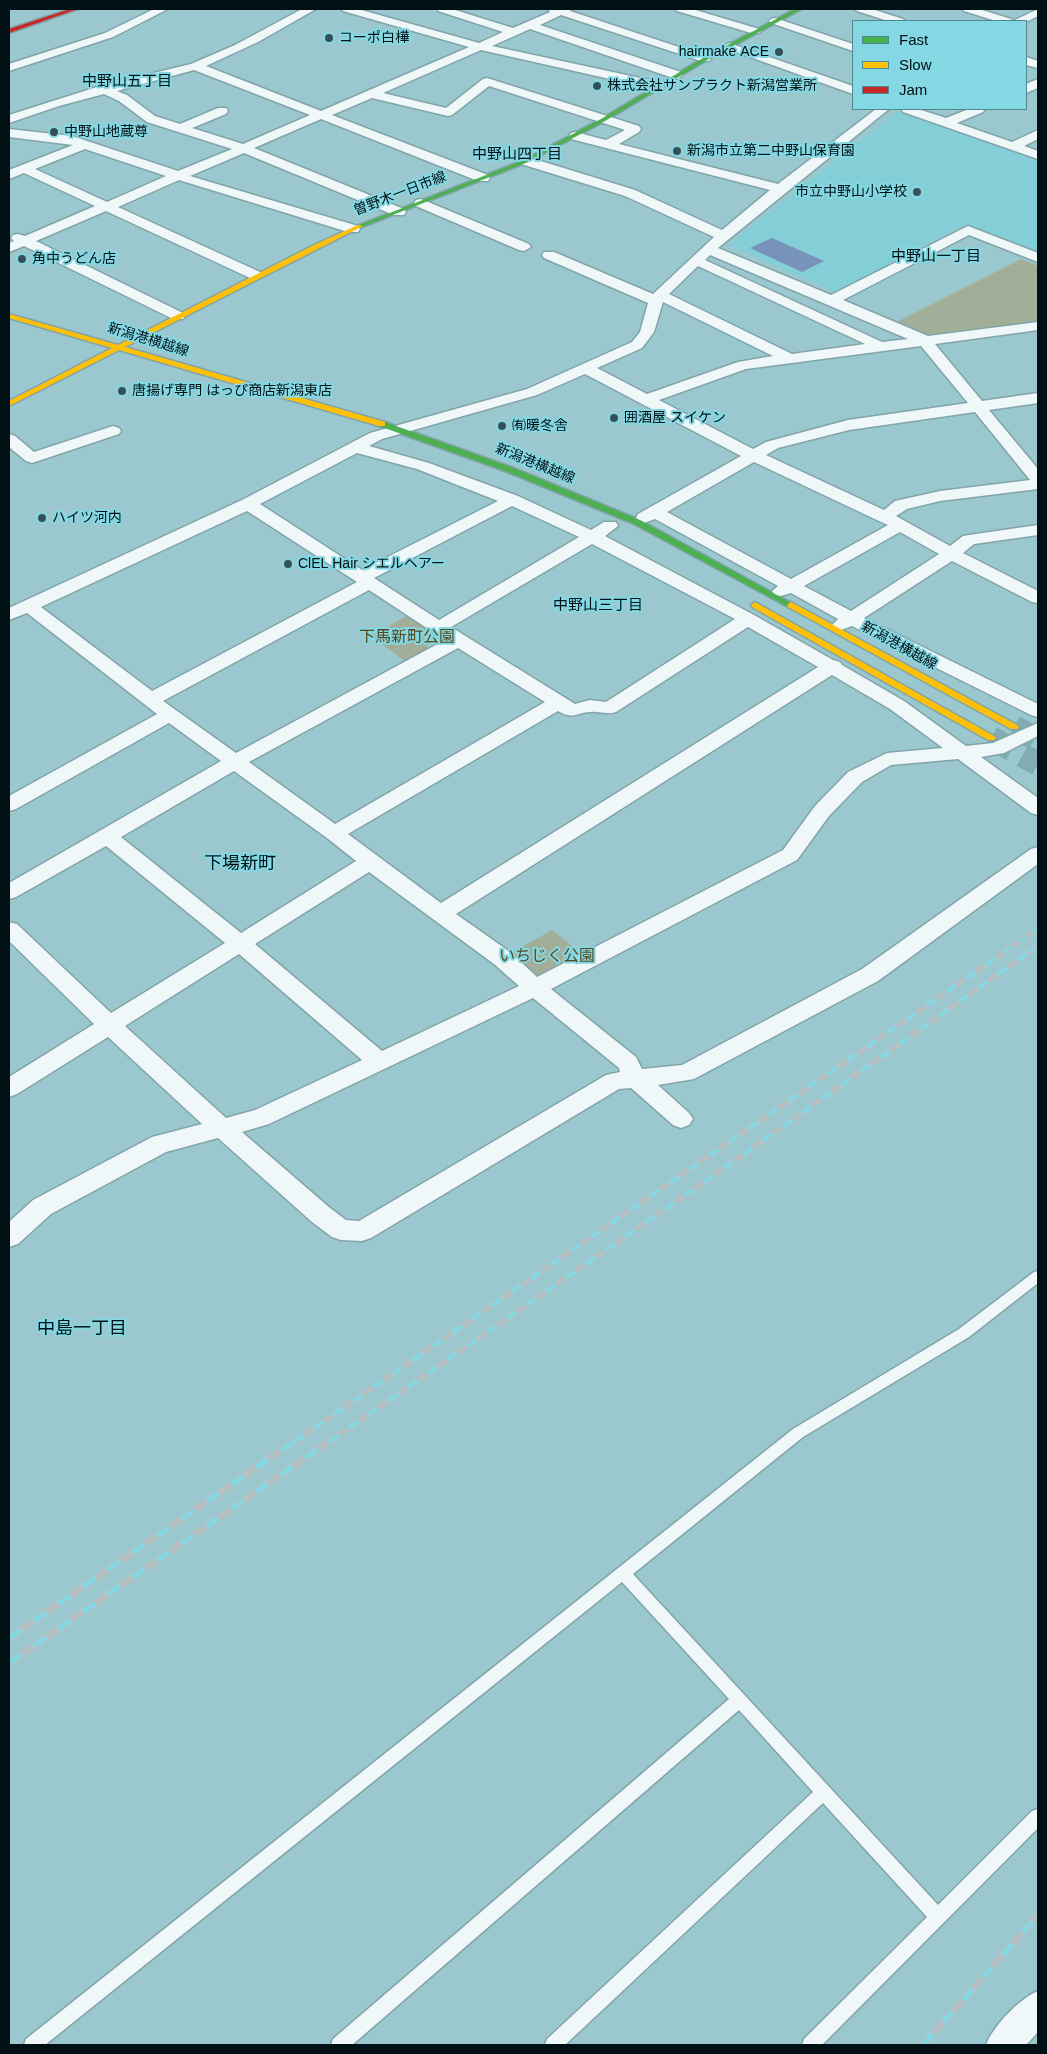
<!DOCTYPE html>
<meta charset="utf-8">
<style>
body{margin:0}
#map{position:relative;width:1047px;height:2054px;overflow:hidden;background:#9ac8ce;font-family:Arial,sans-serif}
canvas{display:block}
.frame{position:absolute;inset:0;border:10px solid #001014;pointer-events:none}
.legend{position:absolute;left:852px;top:20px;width:175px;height:90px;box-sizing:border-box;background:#84d8e4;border:1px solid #4f8891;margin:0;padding:6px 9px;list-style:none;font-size:15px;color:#001014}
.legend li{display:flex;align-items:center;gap:10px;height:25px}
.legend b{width:25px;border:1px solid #4f8891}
</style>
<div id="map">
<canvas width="1047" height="2054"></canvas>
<div class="frame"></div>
<ul class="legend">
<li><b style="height:6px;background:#4caf50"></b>Fast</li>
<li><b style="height:6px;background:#ffc107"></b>Slow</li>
<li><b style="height:6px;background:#c62828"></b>Jam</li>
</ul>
</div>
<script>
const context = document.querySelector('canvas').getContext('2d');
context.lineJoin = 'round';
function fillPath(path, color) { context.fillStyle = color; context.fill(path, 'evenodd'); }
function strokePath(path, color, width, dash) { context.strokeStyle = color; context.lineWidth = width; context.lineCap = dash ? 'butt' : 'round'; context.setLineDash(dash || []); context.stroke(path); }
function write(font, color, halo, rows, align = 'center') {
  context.font = font + ' Arial,"Noto Sans JP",sans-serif'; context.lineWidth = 4; context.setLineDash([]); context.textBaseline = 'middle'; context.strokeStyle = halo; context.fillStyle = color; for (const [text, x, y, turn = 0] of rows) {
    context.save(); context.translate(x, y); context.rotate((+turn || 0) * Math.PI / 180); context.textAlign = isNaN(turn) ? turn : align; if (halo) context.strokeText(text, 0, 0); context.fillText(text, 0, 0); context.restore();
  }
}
fillPath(new Path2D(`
 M 901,112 L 1038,159 L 1038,254 L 964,225 L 835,292 L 728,245 L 896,113 Z`), '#83ced7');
fillPath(new Path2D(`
 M 1021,259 L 1038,266 L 1038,322 L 931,336 L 897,322 Z
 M 410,614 L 427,626 L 428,654 L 409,664 L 371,636 Z
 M 552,930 L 589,959 L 535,988 L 502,958 Z`), '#a3ae99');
fillPath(new Path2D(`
 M 772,238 L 824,261 L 802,272 L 750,248 Z`), '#7793b8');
strokePath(new Path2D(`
 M 1014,727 L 1038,740
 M 991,738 L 1038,764`), '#83acb2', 24, [24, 12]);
const lane = new Path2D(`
 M 1038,1271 L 1038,1283 L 969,1337 L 803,1437 L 633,1574 L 938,1905 L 1032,1811 L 1038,1809 L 1038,1828 L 822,2045 L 802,2045 L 804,2039 L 927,1917 L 823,1803 L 565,2045 L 545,2045 L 547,2039 L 813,1792 L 739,1710 L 352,2045 L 331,2045 L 333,2039 L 729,1699 L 622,1582 L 45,2045 L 24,2045 L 26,2039 L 793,1429 L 959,1329 L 1034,1272 Z`);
const street = new Path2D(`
 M 154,9 L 168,9 L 113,37 L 9,71 L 9,64 L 105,33 Z
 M 302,9 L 316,9 L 258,42 L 206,66 L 321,111 L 469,47 L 343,11 L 342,9 L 358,9 L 479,43 L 503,32 L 438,11 L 437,9 L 452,9 L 513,28 L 550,12 L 548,9 L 571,9 L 570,11 L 709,57 L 711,59 L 709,61 L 701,61 L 561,15 L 540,25 L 681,72 L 683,75 L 677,79 L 673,78 L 530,29 L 492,46 L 659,82 L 665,86 L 659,90 L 481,50 L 383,93 L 446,108 L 483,79 L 487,78 L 639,126 L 641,129 L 639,132 L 619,144 L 778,184 L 876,109 L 889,109 L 718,248 L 831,295 L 968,226 L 1038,253 L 1038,262 L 969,235 L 843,300 L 928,336 L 1038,322 L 1038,330 L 935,344 L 982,401 L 1038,393 L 1038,403 L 989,410 L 1038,469 L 1038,489 L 940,501 L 907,509 L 896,516 L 950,546 L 963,536 L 969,535 L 1038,525 L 1038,535 L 974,544 L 963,553 L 1038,591 L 1038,603 L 1032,602 L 952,561 L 864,618 L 1038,704 L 1038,717 L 1031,715 L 852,626 L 841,630 L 835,629 L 832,625 L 838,619 L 791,593 L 781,596 L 775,595 L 772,591 L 778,586 L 655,519 L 644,523 L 638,522 L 636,518 L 638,514 L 741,456 L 585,374 L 537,395 L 382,439 L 369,446 L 429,463 L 518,496 L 591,530 L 604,522 L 616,522 L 618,526 L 605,536 L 754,615 L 833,660 L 840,662 L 842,665 L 904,701 L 966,746 L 993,743 L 1038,723 L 1038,736 L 1004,753 L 981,757 L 1038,798 L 1038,815 L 1031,813 L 958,759 L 891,765 L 862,782 L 829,816 L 797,860 L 551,989 L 636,1057 L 642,1069 L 682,1065 L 862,969 L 1031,849 L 1038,847 L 1038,864 L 878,981 L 694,1079 L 658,1085 L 689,1113 L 693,1119 L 689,1125 L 681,1128 L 673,1125 L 631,1088 L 619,1089 L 371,1238 L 362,1241 L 341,1240 L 332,1237 L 312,1222 L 218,1138 L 166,1152 L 51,1214 L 18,1244 L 9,1247 L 9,1222 L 33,1200 L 152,1137 L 202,1124 L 108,1037 L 17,1094 L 9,1097 L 9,1077 L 94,1024 L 9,941 L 9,922 L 17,924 L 111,1013 L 225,943 L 106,846 L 16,897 L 9,899 L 9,883 L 221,761 L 169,723 L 16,809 L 9,811 L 9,796 L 157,714 L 27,613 L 9,620 L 9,608 L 242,500 L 370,433 L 527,389 L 632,342 L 640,332 L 648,303 L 544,258 L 542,255 L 544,252 L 554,252 L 653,294 L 714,237 L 625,196 L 521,164 L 520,161 L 521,158 L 531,158 L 635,190 L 722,230 L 770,190 L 571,139 L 569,136 L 571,133 L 575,132 L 606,140 L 625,130 L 489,86 L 452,115 L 448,116 L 372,98 L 332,115 L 488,175 L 490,178 L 488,181 L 478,181 L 321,119 L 254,148 L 404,209 L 406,212 L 404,215 L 394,215 L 244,153 L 190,176 L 358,226 L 360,229 L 358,232 L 348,232 L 179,180 L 118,207 L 260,272 L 262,275 L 260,278 L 250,278 L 106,211 L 36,241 L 183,313 L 185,316 L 183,319 L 173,319 L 24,246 L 9,252 L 9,243 L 14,241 L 11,238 L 13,235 L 18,234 L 25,236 L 95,206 L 24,173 L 9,179 L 9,170 L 73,145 L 9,137 L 9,129 L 72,136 L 178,171 L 232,149 L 147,122 L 119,101 L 104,94 L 59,106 L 9,123 L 9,115 L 100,86 L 191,64 L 235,45 ZM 194,70 L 310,115 L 243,144 L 192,128 L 226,114 L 228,111 L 226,108 L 218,108 L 180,124 L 155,116 L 127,95 L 117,91 ZM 85,149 L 166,176 L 107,202 L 35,169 ZM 710,255 L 908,339 L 882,342 L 705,260 ZM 698,266 L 863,343 L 865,344 L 792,354 L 669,294 ZM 663,302 L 773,356 L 738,362 L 647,394 L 597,368 L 642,348 L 654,332 ZM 921,346 L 968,403 L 848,420 L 766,442 L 753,449 L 659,400 L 746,369 ZM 975,412 L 1030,480 L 940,491 L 895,501 L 884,510 L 766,455 L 778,448 L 849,430 ZM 357,453 L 417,469 L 498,501 L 362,570 L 260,504 ZM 754,462 L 879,521 L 888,525 L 791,579 L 667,512 ZM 512,506 L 579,537 L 439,620 L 374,578 ZM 247,511 L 357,582 L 152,691 L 41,607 ZM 900,532 L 939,554 L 851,611 L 804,586 ZM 592,544 L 735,619 L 606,702 L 590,700 L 575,704 L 451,627 ZM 369,590 L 445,640 L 236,753 L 163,701 ZM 748,627 L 818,667 L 441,903 L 348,834 L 558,711 C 574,720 575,713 590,712 C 599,711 607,715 616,712 ZM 458,648 L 545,702 L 335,824 L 249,762 ZM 832,675 L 890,709 L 943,748 L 887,753 L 848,772 L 815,806 L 783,850 L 537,977 L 510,952 L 456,914 ZM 234,771 L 327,838 L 356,861 L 241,933 L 121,837 ZM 369,872 L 494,964 L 519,986 L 382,1051 L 255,944 ZM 239,954 L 362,1060 L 255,1110 L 226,1118 L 125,1026 ZM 533,998 L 619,1068 L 620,1072 L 606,1075 L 359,1221 L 346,1220 L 330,1208 L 242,1132 L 269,1124 Z
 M 675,9 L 692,9 L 759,29 L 761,31 L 759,33 L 751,33 L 677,11 Z
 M 855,9 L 872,9 L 903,19 L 905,21 L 888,21 L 857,11 Z
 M 962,9 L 979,9 L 1011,19 L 1013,21 L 996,21 L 964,11 Z
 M 1038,9 L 1038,16 L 1026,22 L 1013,21 Z
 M 775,18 L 853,44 L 853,51 L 771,23 L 769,21 L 771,19 Z
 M 729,43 L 853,86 L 853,94 L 725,48 L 723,46 Z
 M 1026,57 L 1038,61 L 1038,68 L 1026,65 Z
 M 1038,79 L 1038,88 L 1026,93 L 1026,84 Z
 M 901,109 L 918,109 L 946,118 L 969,109 L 985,109 L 983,112 L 957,123 L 1012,142 L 1038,130 L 1038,139 L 1024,146 L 1038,151 L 1038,159 L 903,112 Z
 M 421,199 L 529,244 L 531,247 L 524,251 L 519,250 L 416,206 L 414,203 L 416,200 Z
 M 113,426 L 119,428 L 121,431 L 119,434 L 32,463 L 26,461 L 9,447 L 9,434 L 15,436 L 34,452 Z
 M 1038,1991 L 1038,2032 L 1026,2045 L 986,2045 C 993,2026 1019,1999 1038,1991 Z`);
const fast = new Path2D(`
 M 795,9 L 802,9 L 707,60 L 605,121 L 528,162 L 362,227 L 357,226 L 524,160 L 601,119 L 703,58 Z
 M 379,422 L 385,422 L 511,467 L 640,520 L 795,605 L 791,608 L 788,607 L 634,524 L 505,471 L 379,426 Z`);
const slow = new Path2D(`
 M 358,225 L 363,226 L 125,347 L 385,422 L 385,426 L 379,426 L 119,350 L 9,406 L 9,401 L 112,348 L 9,318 L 9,314 L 118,345 L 314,245 Z
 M 755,602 L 994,736 L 996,738 L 994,740 L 988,740 L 752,607 L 751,605 Z
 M 791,602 L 1017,725 L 1019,727 L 1017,729 L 1011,729 L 788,607 L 787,605 Z`);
const jam = new Path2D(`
 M 70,9 L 78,9 L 9,33 L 9,29 Z`);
strokePath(lane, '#81a4a9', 3);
strokePath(street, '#81a4a9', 3);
strokePath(fast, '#81a4a9', 3);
strokePath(slow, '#81a4a9', 3);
strokePath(jam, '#81a4a9', 3);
fillPath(lane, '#f0f7f8');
fillPath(street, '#f0f7f8');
fillPath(fast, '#4caf50');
fillPath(slow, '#ffc107');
fillPath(jam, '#c62828');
const railFar2 = new Path2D(`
 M 1004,952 L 1038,929
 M 1029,952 L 1038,946`);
const railFar1 = new Path2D(`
 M 294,1442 L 1006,951
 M 329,1442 L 717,1173 L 1031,951`);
const rail = new Path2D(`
 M 9,1638 L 296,1440
 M 9,1663 L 331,1440
 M 923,2045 L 1038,1915`);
strokePath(railFar2, '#b4c0c2', 5);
strokePath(railFar1, '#b4c0c2', 5.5);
strokePath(rail, '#b4c0c2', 7);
strokePath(railFar2, '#84d8e4', 3, [9]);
strokePath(railFar1, '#84d8e4', 4, [12]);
strokePath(rail, '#84d8e4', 5, [15]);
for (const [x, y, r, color] of [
 [329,38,5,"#365055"],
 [779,52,5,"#365055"],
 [597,86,5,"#365055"],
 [54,132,5,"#365055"],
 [677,151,5,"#365055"],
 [917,192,5,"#365055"],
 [22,259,5,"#365055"],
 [122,391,5,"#365055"],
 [614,418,5,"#365055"],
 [502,426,5,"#365055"],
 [42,518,5,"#365055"],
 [288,564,5,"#365055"]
]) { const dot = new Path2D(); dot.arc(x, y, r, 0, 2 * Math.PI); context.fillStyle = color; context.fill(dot); strokePath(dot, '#84d8e4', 2); }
write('14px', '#001014', '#84d8e4', [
 ["コーポ白樺",339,38],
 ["hairmake ACE",769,52,"right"],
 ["株式会社サンプラクト新潟営業所",607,86],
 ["中野山地蔵尊",64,132],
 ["新潟市立第二中野山保育園",687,151],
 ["市立中野山小学校",907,192,"right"],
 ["角中うどん店",32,259],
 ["唐揚げ専門 はっぴ商店新潟東店",132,391],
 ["囲酒屋 スイケン",624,418],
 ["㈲暖冬舎",512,426],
 ["ハイツ河内",52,518],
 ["ClEL Hair シエルヘアー",298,564]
], 'left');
write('14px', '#001014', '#84d8e4', [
 ["曽野木一日市線",400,194,-21],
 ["新潟港横越線",148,340,17],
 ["新潟港横越線",535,464,22],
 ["新潟港横越線",899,646,29]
]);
write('15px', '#001014', '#84d8e4', [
 ["中野山五丁目",127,82],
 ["中野山四丁目",517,155],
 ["中野山一丁目",936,257],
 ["中野山三丁目",598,606]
]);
write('16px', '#5b491d', '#84d8e4', [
 ["下馬新町公園",407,638],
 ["いちじく公園",547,957]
]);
write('18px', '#001014', '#84d8e4', [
 ["下場新町",240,864],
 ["中島一丁目",82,1329]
]);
</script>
